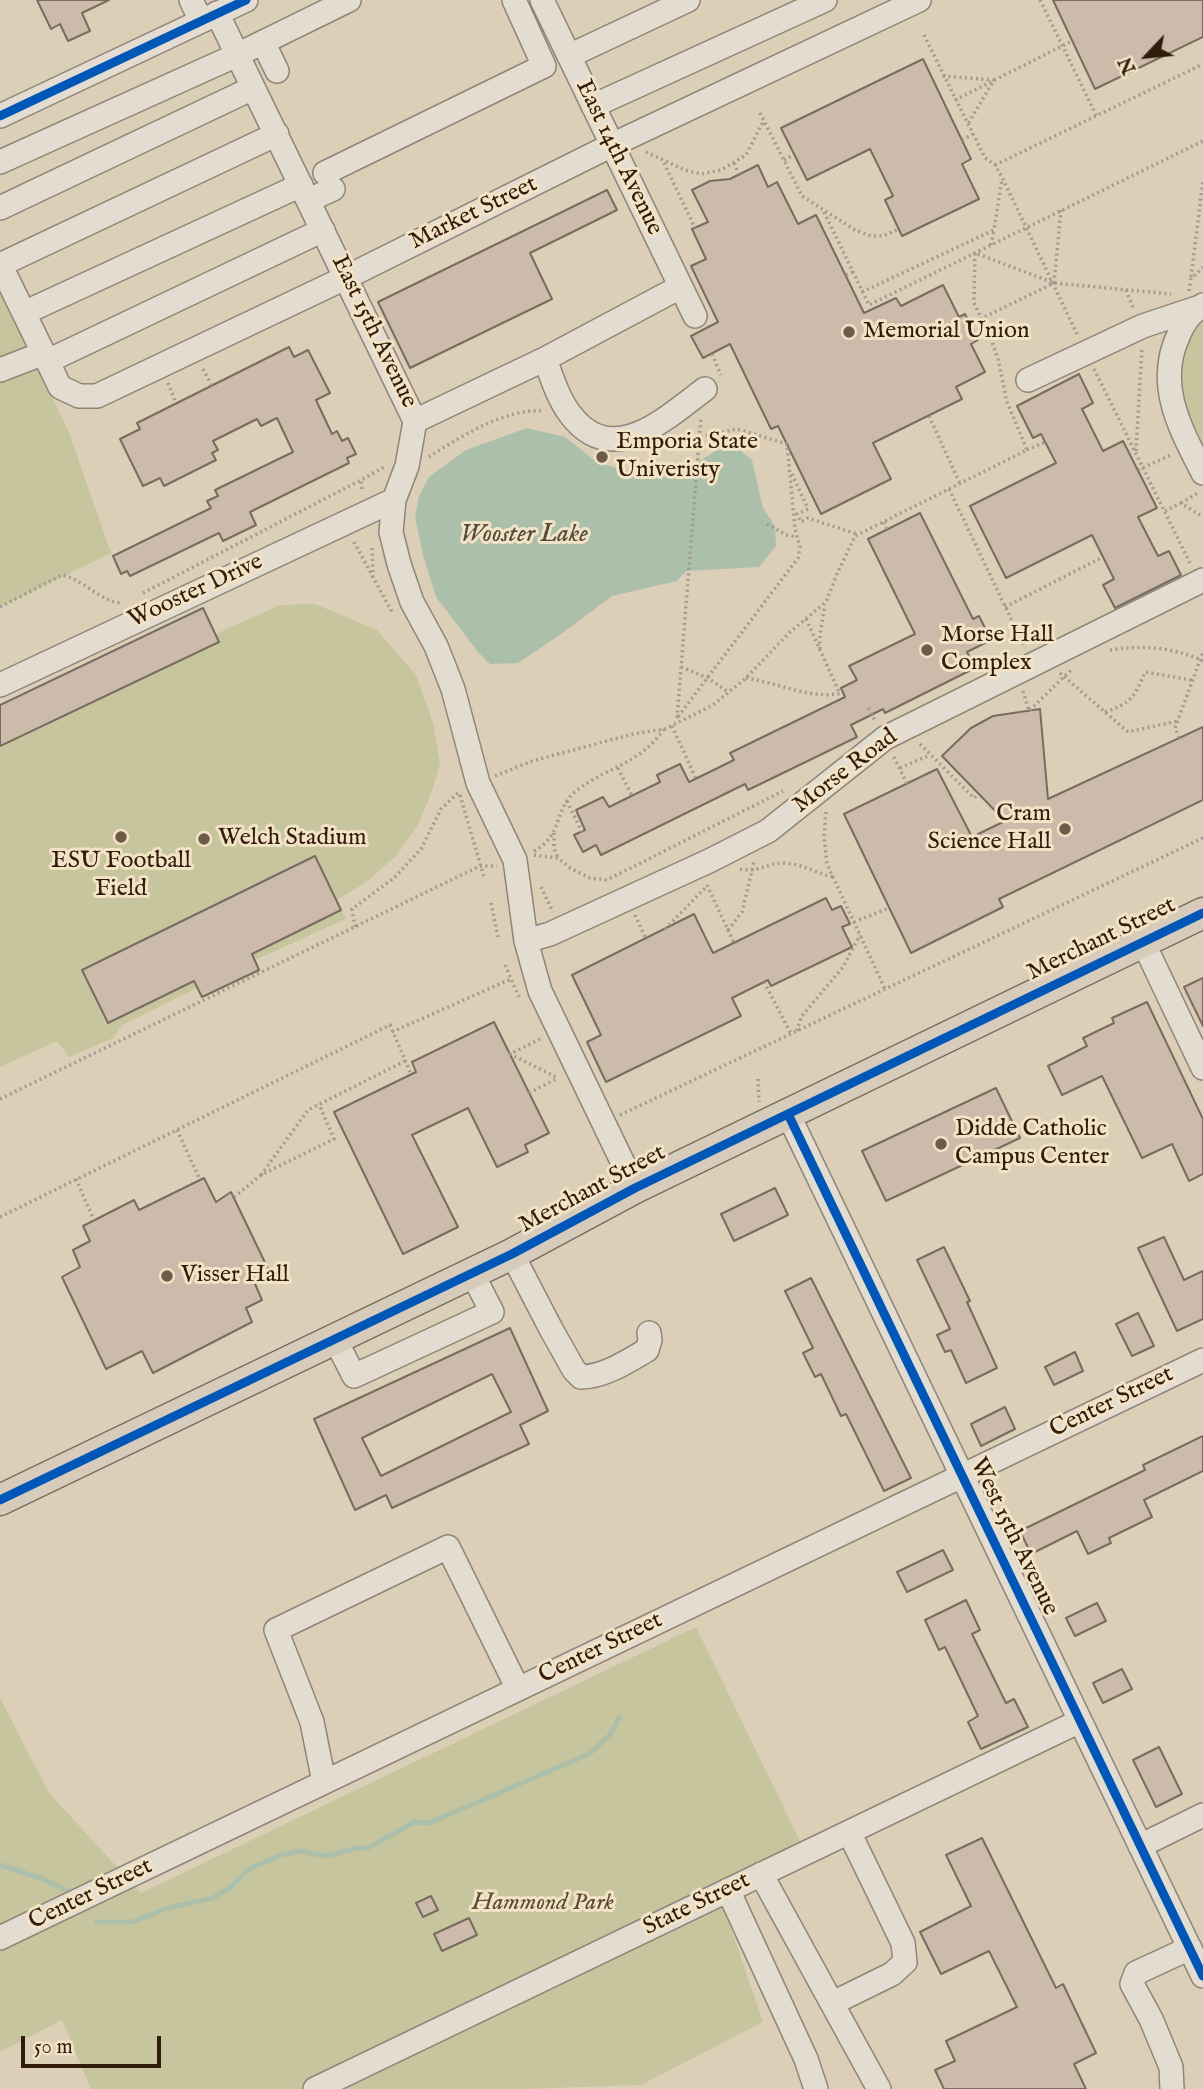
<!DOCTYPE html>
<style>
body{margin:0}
#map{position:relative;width:1203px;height:2089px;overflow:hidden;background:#dccfb7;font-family:"IM FELL English",serif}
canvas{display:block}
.north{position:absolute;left:1112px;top:21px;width:70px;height:70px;-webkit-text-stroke:5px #f2e3c6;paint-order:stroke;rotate:244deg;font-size:19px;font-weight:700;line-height:28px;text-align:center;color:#311c0b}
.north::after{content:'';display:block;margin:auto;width:24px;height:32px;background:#311c0b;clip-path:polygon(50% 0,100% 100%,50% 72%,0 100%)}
.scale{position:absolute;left:21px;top:2036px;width:140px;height:32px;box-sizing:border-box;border:4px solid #311c0b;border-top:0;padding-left:9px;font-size:21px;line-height:24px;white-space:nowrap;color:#311c0b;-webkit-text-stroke:5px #f2e3c6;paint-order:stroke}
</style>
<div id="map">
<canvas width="1203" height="2089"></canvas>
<div class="north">N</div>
<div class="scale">50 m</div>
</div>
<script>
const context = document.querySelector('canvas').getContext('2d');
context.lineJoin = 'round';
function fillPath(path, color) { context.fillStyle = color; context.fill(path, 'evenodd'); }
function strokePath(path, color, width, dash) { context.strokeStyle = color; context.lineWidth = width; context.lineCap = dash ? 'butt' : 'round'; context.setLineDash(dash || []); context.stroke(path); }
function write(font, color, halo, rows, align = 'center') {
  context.font = font + ' "IM FELL English",serif'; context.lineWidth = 6; context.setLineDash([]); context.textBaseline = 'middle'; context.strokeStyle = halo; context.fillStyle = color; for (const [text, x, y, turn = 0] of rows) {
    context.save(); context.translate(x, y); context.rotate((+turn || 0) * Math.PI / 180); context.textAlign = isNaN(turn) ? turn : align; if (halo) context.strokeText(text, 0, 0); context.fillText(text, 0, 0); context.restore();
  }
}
fillPath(new Path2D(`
 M 0,291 L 68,430 L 111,553 L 0,607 Z
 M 1203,316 L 1203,447 C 1197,434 1188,421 1184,408 C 1174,376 1182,341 1203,316 Z
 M 315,604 L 377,630 L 416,675 L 433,723 L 440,763 L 432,791 L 419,823 L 397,855 L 369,880 L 337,900 L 346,919 L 255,960 L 259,970 L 202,997 L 197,988 L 122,1025 L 113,1038 L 69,1057 L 57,1041 L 0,1067 L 0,705 L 203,608 L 216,634 L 280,605 Z
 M 696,1627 L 801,1843 L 727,1917 L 763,2022 L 641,2085 L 522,2089 L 91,2089 L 62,2020 L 0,2052 L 0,1698 L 49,1793 L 141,1893 Z`), '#c7c59e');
fillPath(new Path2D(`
 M 527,428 L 565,437 L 598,463 L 625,470 L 658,474 L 685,470 L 730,442 L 752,460 L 763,508 L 775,526 L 776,546 L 759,567 L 686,571 L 677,581 L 612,596 L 564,632 L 518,663 L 490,664 L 478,652 L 436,597 L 423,555 L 415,517 L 419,496 L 429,477 L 466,450 Z`), '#acbfab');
strokePath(new Path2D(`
 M 0,1865 L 43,1879 L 70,1892
 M 97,1922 L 133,1922 L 168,1908 L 213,1898 L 231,1887 L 249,1869 L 281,1855 L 299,1851 L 326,1856 L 353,1849 L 370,1847 L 414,1822 L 429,1823 L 589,1754 L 609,1736 L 620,1717`), '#acbfab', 5);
const building = new Path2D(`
 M 37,0 L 109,0 L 82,13 L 90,31 L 68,41 L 60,24 L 51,29 Z
 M 1053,0 L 1203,0 L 1203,37 L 1095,89 Z
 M 923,59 L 971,159 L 962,164 L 979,199 L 902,236 L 885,200 L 893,196 L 870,149 L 807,180 L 781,128 Z
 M 758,165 L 768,187 L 777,182 L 798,224 L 816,215 L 864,313 L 896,298 L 901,306 L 943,285 L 959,317 L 965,314 L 978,340 L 971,344 L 985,372 L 956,387 L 962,399 L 873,443 L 891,479 L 821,514 L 778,426 L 771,429 L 730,344 L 703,358 L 691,336 L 718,322 L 691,266 L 706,259 L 692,229 L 708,222 L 692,190 L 710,181 L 730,179 Z
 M 607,190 L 617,210 L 530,253 L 552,299 L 410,368 L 378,302 Z
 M 289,347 L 294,357 L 308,350 L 330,393 L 316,400 L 332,434 L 337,431 L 342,441 L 348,438 L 356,454 L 347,458 L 349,463 L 250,512 L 256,525 L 223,541 L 219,533 L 130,576 L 127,571 L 121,574 L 113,556 L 211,508 L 207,501 L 218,496 L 215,490 L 293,452 L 277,418 L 261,426 L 257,419 L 213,441 L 218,450 L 212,453 L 216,460 L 164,486 L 160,478 L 143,486 L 120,439 L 140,429 L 137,423 Z
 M 1079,374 L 1093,403 L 1082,409 L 1103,451 L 1123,441 L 1157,508 L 1138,517 L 1158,556 L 1169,551 L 1181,575 L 1115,608 L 1103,585 L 1114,579 L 1092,535 L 1006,578 L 970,506 L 1056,463 L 1041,434 L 1033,438 L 1017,406 Z
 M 920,513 L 973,619 L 979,616 L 991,640 L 967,652 L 975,668 L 885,713 L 883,709 L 851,725 L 857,737 L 748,790 L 745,784 L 601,855 L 596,845 L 583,852 L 574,835 L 585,830 L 576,810 L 603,797 L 609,807 L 660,782 L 657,775 L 680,764 L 689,782 L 734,760 L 730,753 L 845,697 L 841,688 L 857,680 L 849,666 L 915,634 L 868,539 Z
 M 203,608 L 219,642 L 0,746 L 0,705 Z
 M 1040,709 L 1048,799 L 1203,727 L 1203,800 L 999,899 L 1003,907 L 911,953 L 844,814 L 937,769 L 972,837 L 1005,821 L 942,756 L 971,728 L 993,716 Z
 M 315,856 L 341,910 L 252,954 L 259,970 L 202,997 L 194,981 L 108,1023 L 82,970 Z
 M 826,898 L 832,910 L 841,906 L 850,924 L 842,927 L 852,947 L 771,986 L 768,980 L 732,998 L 741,1016 L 606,1082 L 587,1042 L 601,1035 L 572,975 L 694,914 L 713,953 Z
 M 1203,978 L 1203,1026 L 1184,987 Z
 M 1147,1002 L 1203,1119 L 1203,1174 L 1189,1181 L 1172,1144 L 1142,1158 L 1102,1076 L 1062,1095 L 1048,1066 L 1087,1046 L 1083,1038 L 1114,1023 L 1112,1018 Z
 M 494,1022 L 549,1133 L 525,1145 L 528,1152 L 497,1167 L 468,1108 L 412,1135 L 458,1227 L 403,1254 L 334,1112 L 416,1072 L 412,1062 Z
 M 996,1088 L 1020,1138 L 886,1201 L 862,1151 Z
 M 204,1178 L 216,1202 L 231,1192 L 271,1275 L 255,1284 L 262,1300 L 246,1308 L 252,1322 L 153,1373 L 142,1351 L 106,1369 L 62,1277 L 80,1267 L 73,1250 L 90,1241 L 83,1226 L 134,1200 L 139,1210 Z
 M 775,1188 L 788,1215 L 734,1241 L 721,1214 Z
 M 1164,1237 L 1184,1280 L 1203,1271 L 1203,1319 L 1177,1331 L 1138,1248 Z
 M 944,1247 L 970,1301 L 967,1302 L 997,1368 L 966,1383 L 951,1350 L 945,1352 L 937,1335 L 950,1329 L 917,1260 Z
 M 811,1278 L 911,1478 L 884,1491 L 846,1414 L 841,1416 L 821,1374 L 815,1377 L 803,1353 L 813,1348 L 785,1291 Z
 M 1138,1313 L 1154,1346 L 1132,1356 L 1116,1324 Z
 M 510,1328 L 548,1411 L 520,1425 L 529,1444 L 392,1508 L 386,1495 L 355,1510 L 314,1419 ZM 492,1374 L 511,1412 L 381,1476 L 362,1438 Z
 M 1075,1352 L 1083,1371 L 1054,1385 L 1045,1367 Z
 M 1005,1407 L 1015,1429 L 981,1446 L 971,1424 Z
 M 1203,1436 L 1203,1471 L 1144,1500 L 1152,1517 L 1109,1538 L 1111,1543 L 1088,1554 L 1077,1531 L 1031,1554 L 1020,1531 L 1145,1470 L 1143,1465 Z
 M 943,1550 L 953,1570 L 907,1592 L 897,1572 Z
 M 966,1600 L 980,1630 L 972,1634 L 1006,1703 L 1014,1699 L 1028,1727 L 981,1749 L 968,1722 L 978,1716 L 945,1647 L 939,1650 L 925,1620 Z
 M 1097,1603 L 1106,1621 L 1075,1636 L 1066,1618 Z
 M 1122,1669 L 1132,1689 L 1103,1703 L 1093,1683 Z
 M 1159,1747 L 1182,1794 L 1156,1807 L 1133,1760 Z
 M 982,1838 L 1056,1988 L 1063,1984 L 1096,2053 L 1074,2064 L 1086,2089 L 944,2089 L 935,2070 L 955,2061 L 946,2041 L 1017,2007 L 989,1951 L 941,1974 L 920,1932 L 971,1906 L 946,1855 Z
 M 431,1896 L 438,1910 L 423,1917 L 416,1903 Z
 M 469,1918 L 477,1935 L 442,1951 L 434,1934 Z`);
fillPath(building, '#ccbaaa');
strokePath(building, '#776d5f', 2);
const minor = new Path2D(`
 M 191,0 L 201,21
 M 542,0 L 695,316
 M 217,13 L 415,421 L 407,466 L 394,500 L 391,532 L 399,564 L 412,602 L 436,646 L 453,689 L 478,783 L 515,860 L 526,941 L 540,991 L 635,1188
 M 263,42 L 277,71
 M 569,56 L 688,0
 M 593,106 L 825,0
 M 0,116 L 246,0
 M 0,162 L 237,55 L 349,0
 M 325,173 L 544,66 L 514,0
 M 309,200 L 333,189
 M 0,208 L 253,88
 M 0,264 L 60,387 L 79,396 L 97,396 L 347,277 L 612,145 L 919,0
 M 0,265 L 277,134
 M 1203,305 C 1192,311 1184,322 1179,334 C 1155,384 1180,428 1203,473
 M 24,313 L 301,185
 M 545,359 L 680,287
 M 48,361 L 323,230
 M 0,370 L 44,353
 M 1028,380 L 1143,326 L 1197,308
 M 415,421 L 545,359 C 552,378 558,398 570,414 C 612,470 666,418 705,389
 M 0,685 L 394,500
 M 526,941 L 550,934 L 709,861 L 768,831 L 885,738 L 1203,580
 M 1143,942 L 1203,1068
 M 788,1114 L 1203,1976
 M 512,1254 L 551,1329 L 574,1370 L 581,1377 C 604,1377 628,1361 647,1350 L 650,1340 L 649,1333
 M 335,1339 L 354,1376 L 492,1312 L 472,1273
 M 324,1782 L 312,1722 L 276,1630 L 448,1547 L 518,1689
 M 1140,1846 L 1203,1815
 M 761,1874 L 879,2089
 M 728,1890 L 806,2059 L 816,2089
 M 0,1938 L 1203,1360
 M 833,2003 L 892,1974 L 905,1962 L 903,1943 L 849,1832
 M 315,2089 L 1080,1721
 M 1172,2089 L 1171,2067 L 1151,2019 L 1132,1984 L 1136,1973 L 1190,1948`);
const major = new Path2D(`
 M 0,1500 L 512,1254 L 635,1188 L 1203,913`);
strokePath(minor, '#908576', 26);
strokePath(major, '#776d5f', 33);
strokePath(new Path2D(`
 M 1040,0 L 1097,117
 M 924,35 L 985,158 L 995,165 L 1002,177 L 1077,334
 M 943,76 L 994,80 L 968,124
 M 955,100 L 1072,41
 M 760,113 L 802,196 L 855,230 L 871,236 L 883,236 L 899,229
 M 962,140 L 973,134
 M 646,152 L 685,170 L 701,174 L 721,170 L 746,155 L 764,120
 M 784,160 L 794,155
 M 664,163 L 695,228
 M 734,163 L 739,174
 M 995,165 L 1203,64
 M 824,212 L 869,305 L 1203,141
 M 991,245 L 994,230
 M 846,275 L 853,272
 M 1191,277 L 1203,181
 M 1126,290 L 1134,310
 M 1189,291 L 1191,279 L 1203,267
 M 862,292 L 994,230 L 1002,179
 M 970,324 L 1054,283 L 1061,210
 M 712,354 L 721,375
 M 203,369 L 212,386
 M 1094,369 L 1190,563
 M 168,383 L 176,403
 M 929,416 L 960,484
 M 673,438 L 699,437 L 737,429 L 787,444 L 795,529 L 800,547 L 798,558 L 677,718
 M 1027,450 L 1045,442
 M 1136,451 L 1142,347
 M 429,457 C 459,437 506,408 543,411
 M 1138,470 L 1173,454
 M 792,474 L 808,509 L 797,514 L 801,522 L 808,518 L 857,534
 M 362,489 L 361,480 L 384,467
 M 949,489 L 1025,648
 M 1181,503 L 1198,493
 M 1165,511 L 1181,503 L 1203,517
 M 884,522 L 887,530
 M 767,524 L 786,535 L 797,537
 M 354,542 L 392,612
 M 372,548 L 373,577
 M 143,593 L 361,480
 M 0,607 L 62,575 C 86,581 102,603 123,603
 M 1005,607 L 1103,557
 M 806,619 L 840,694
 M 820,649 L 820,634 L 825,605
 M 1110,650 C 1142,645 1173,647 1203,661
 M 681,667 L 708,678 L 728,692
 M 1060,673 L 1128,732 L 1178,721
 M 746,678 C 780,683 809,700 843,693
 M 1023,691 L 1029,711 L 1072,669
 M 868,708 L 876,722
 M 1105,712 C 1132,703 1134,697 1145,672 L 1192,680
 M 677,718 L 701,418
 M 672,726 L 696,779
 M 1179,738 L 1175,728 L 1203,652
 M 920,744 L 974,798 L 978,794
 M 894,757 L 907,784
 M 618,768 L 632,796
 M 900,768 L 930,755
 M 495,776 L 532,761 L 633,734 L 665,729 L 713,705 L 746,678 L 790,632 L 826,602 L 837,574 L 855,536 L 1027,450 L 1007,402 L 998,359 L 990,336 L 974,303 L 975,253 L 1054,283 L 1171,294
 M 460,795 L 484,877
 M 567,801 L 582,832
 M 826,812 L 824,837 L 827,864 L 885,989
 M 554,833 L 554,848 L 558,858
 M 534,851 C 563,836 554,808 576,791 C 608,766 639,765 664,729
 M 534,855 L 558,858 L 570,868 L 590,878 L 607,880 L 783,791
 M 740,869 C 758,873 767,863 784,863 C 802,864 816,873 833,877
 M 707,885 L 734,943
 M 541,887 L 553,912
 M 491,903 L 498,937
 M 635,915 L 646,939
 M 854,922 L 889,908
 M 355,927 L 352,909 L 394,878 L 421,849 L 441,809 L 459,792
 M 665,929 L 707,886
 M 728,930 L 742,912 L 754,862
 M 505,965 L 519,997
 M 764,982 L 791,1034
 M 797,1031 L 801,1017 L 843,967 L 860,935
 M 392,1032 L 511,979
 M 540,1039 L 510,1054 L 558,1078
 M 758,1079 L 759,1102
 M 529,1093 L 558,1078
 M 0,1099 L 480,866 L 497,866
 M 620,1115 L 1203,838
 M 177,1130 L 200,1180
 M 261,1175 L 308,1110 L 405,1061
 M 76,1179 L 94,1220
 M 234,1197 L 261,1175 L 334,1139 L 319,1104
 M 0,1217 L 390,1025 L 411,1074`), '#a19a90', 3.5, [2, 3.5]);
strokePath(minor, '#e3dcd0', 23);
strokePath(major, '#d7ccbb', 30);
strokePath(new Path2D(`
 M 0,116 L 246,0
 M 788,1114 L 1203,1976
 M 0,1500 L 512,1254 L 635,1188 L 1203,913`), '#0057b8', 9);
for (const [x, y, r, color] of [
 [849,332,7,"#6d5b47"],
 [602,457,7,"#6d5b47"],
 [927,650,7,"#6d5b47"],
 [1065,829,7,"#6d5b47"],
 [121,837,7,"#6d5b47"],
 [204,839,7,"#6d5b47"],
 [941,1144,7,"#6d5b47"],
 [167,1276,7,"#6d5b47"]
]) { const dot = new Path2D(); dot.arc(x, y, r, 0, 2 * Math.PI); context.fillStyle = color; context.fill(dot); strokePath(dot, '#f2e3c6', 2.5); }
write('24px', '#311c0b', '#f2e3c6', [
 ["East 14th Avenue",618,158,64],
 ["Market Street",474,214,-26],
 ["East 15th Avenue",373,332,64],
 ["Wooster Drive",196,592,-25],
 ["Morse Road",846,772,-37],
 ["Merchant Street",1102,940,-26],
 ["Merchant Street",593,1190,-28],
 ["Center Street",1112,1403,-26],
 ["West 15th Avenue",1013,1537,64],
 ["Center Street",601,1649,-26],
 ["Center Street",91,1895,-26],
 ["State Street",697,1905,-26]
]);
write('24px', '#311c0b', '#f2e3c6', [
 ["Memorial Union",863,332],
 ["Emporia State",616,443],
 ["Univeristy",616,471],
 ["Morse Hall",941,636],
 ["Complex",941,664],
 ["Cram",1051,815,"right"],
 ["Science Hall",1051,843,"right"],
 ["Welch Stadium",218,839],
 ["ESU Football",121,862,"center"],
 ["Field",121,890,"center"],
 ["Didde Catholic",955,1130],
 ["Campus Center",955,1158],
 ["Visser Hall",181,1276]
], 'left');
write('italic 24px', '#594c31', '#f2e3c6', [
 ["Hammond Park",543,1904]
]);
write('italic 26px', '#504b3a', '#f2e3c6', [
 ["Wooster Lake",524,536]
]);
</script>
